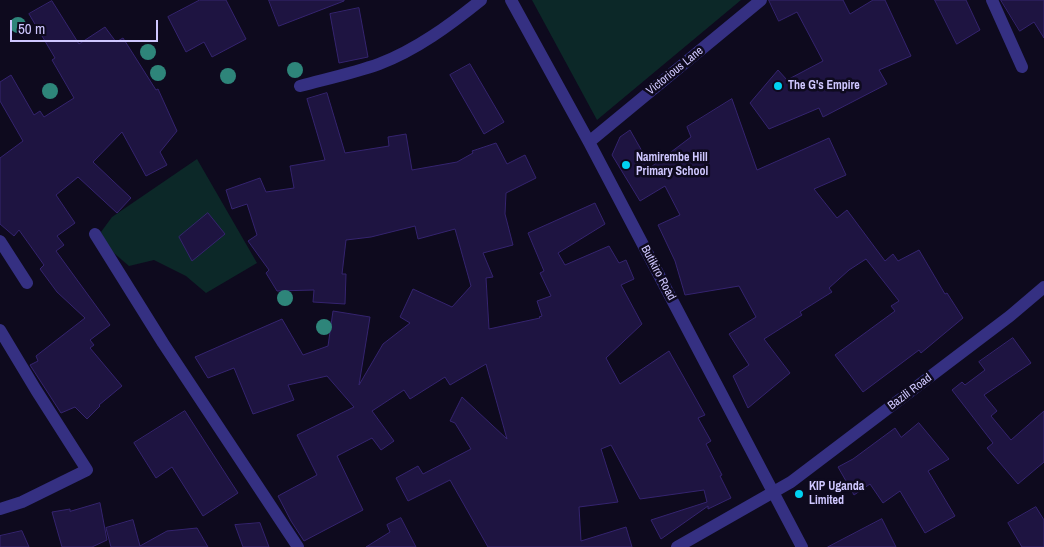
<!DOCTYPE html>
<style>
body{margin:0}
#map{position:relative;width:1044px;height:547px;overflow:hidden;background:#0e0a1e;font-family:"Archivo Narrow",sans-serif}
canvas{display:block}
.scale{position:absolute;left:10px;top:20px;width:148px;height:22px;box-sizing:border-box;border:2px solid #cfc7ff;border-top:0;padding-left:6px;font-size:15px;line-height:18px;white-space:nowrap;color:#cfc7ff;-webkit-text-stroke:4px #0e0a1e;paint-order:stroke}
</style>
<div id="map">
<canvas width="1044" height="547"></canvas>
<div class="scale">50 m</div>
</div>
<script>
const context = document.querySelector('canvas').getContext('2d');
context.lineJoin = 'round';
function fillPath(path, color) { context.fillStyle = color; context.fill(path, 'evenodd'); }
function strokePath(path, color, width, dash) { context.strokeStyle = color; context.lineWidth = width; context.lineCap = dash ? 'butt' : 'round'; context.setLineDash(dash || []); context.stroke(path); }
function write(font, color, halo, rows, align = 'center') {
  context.font = font + ' "Archivo Narrow",sans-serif'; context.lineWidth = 5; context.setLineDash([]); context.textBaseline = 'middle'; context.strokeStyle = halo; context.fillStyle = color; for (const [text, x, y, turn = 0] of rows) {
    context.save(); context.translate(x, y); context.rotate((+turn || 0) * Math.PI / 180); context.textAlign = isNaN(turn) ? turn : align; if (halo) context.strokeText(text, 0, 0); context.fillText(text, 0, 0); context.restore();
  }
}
fillPath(new Path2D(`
 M 532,0 L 741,0 L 597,120 Z
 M 197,159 L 257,263 L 206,293 L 186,276 L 154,260 L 129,266 L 108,248 L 101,232 L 112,217 Z`), '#0c2828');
const building = new Path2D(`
 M 200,0 L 226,0 L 246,39 L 212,57 L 204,42 L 186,52 L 168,17 Z
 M 269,0 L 344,0 L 344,1 L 279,26 Z
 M 769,0 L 843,0 L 850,14 L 873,0 L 885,0 L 911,56 L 879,70 L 887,84 L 823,117 L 819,108 L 769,129 L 750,103 L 778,70 L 787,80 L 823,61 L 797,12 L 779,21 Z
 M 935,0 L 966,0 L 980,30 L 957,44 Z
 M 1001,0 L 1044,0 L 1044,38 L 1034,22 L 1020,31 Z
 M 52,1 L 79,44 L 105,27 L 116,42 L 123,38 L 156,90 L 158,89 L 177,131 L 160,152 L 167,165 L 146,176 L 122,132 L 93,162 L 131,198 L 117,213 L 78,177 L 56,195 L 75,223 L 57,236 L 64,245 L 56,251 L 110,325 L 90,340 L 94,345 L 90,348 L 122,386 L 99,405 L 100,406 L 87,419 L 75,407 L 61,413 L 30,365 L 38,361 L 36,356 L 85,318 L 57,292 L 40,269 L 44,265 L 19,230 L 14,236 L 0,224 L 0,158 L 23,141 L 0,101 L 0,82 L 11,75 L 34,115 L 40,111 L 44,117 L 74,98 L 52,60 L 55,58 L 29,14 Z
 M 359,8 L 368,57 L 339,63 L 330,14 Z
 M 470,64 L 504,122 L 484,134 L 450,75 Z
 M 327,93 L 345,153 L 389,146 L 388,137 L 406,134 L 412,170 L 457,162 L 473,153 L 472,151 L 496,143 L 507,164 L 525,155 L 536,178 L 506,193 L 505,214 L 513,245 L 483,253 L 493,277 L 486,278 L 489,329 L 540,318 L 539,317 L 542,316 L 537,301 L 551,296 L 540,273 L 544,271 L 528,233 L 595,203 L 605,224 L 558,253 L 565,265 L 609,246 L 619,263 L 626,260 L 634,279 L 621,285 L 642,324 L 606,358 L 620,384 L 669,351 L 705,415 L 698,418 L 711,441 L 706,444 L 722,475 L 720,476 L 731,498 L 708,509 L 708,506 L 661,539 L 651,520 L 707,502 L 704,490 L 640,499 L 611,445 L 601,449 L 618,502 L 579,507 L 581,541 L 626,527 L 632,547 L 488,547 L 450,480 L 408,501 L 396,478 L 418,466 L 423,474 L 471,449 L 455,423 L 450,421 L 462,397 L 507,439 L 486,364 L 450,385 L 445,377 L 410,399 L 404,390 L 372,411 L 394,441 L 381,450 L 372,438 L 337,456 L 363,510 L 304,541 L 291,521 L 278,496 L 317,475 L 297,435 L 354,407 L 327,376 L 288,385 L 294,400 L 253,414 L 234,368 L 208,378 L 195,357 L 282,319 L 303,355 L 328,346 L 333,311 L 370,317 L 359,385 L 383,344 L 410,323 L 400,317 L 413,289 L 452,307 L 471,286 L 455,229 L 418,239 L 415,226 L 371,237 L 346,240 L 342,274 L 346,274 L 345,304 L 313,302 L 314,290 L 277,291 L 266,273 L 269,270 L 248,241 L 257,235 L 247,204 L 232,209 L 226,190 L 260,178 L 266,192 L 294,188 L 290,166 L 325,160 L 307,99 Z
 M 732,99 L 757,170 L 829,138 L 846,175 L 814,189 L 837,218 L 847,210 L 885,261 L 893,254 L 898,261 L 919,250 L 945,294 L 947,293 L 963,318 L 921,353 L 919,350 L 863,392 L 835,355 L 895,311 L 891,306 L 899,301 L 866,259 L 849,270 L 829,288 L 832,292 L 800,312 L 802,315 L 764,339 L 790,373 L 748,408 L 733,376 L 749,365 L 729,334 L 756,317 L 739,286 L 685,295 L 675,261 L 658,225 L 680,215 L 665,186 L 640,201 L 612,155 L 620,137 L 630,130 L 651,167 L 691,137 L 687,127 Z
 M 208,213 L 225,234 L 192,261 L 179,237 Z
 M 1013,338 L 1031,363 L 984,395 L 997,411 L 991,416 L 1011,440 L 1044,411 L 1044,462 L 1018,484 L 987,448 L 993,443 L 952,390 L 962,382 L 965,385 L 985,370 L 979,362 Z
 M 185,411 L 238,493 L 203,516 L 172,467 L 156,478 L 134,443 Z
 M 919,423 L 949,459 L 928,471 L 955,516 L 925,533 L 900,491 L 883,503 L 870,484 L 854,495 L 838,467 L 853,459 L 895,428 L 901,437 Z
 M 100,503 L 107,540 L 92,547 L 62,547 L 52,512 L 70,509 L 70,511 Z
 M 1036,507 L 1044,520 L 1044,547 L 1022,547 L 1008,523 Z
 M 401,518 L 416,547 L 366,547 L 390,532 L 387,525 Z
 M 882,519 L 896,547 L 828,547 Z
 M 133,520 L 140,546 L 167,531 L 197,528 L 208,547 L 111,547 L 106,528 Z
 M 260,523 L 269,547 L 243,547 L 235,525 Z
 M 22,531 L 29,547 L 0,547 L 0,536 Z`);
fillPath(building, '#1e1441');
strokePath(building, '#35246f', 1);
strokePath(new Path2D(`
 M 511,0 L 589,142 L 802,547
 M 992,0 L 1022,67
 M 300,86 C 326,79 354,73 379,64 C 416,50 450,25 481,0
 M 589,142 L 761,0
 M 95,234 L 163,343 L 298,547
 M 0,241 L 27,283
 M 0,330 L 36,390 L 87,470 L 22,502 L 0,509
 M 677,547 L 791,482 L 1010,316 L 1044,287`), '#353082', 12);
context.fillStyle = '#2e857a';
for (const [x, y] of [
 [18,25],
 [148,52],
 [295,70],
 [158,73],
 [228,76],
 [50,91],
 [285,298],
 [324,327]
]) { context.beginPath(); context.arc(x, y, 8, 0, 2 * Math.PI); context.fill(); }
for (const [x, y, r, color] of [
 [778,86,5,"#00d2f2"],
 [626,165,5,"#00d2f2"],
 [799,494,5,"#00d2f2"]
]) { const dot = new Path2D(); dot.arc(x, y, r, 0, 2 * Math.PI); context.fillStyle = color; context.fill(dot); strokePath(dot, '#0e0a1e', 2); }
write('12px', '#cfc7ff', '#0e0a1e', [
 ["Victorious Lane",675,71,-39],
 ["Butikiro Road",658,273,62],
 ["Bazili Road",910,392,-37]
]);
write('bold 12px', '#cfc7ff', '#0e0a1e', [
 ["The G's Empire",788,86],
 ["Namirembe Hill",636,158],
 ["Primary School",636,172],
 ["KIP Uganda",809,487],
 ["Limited",809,501]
], 'left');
</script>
